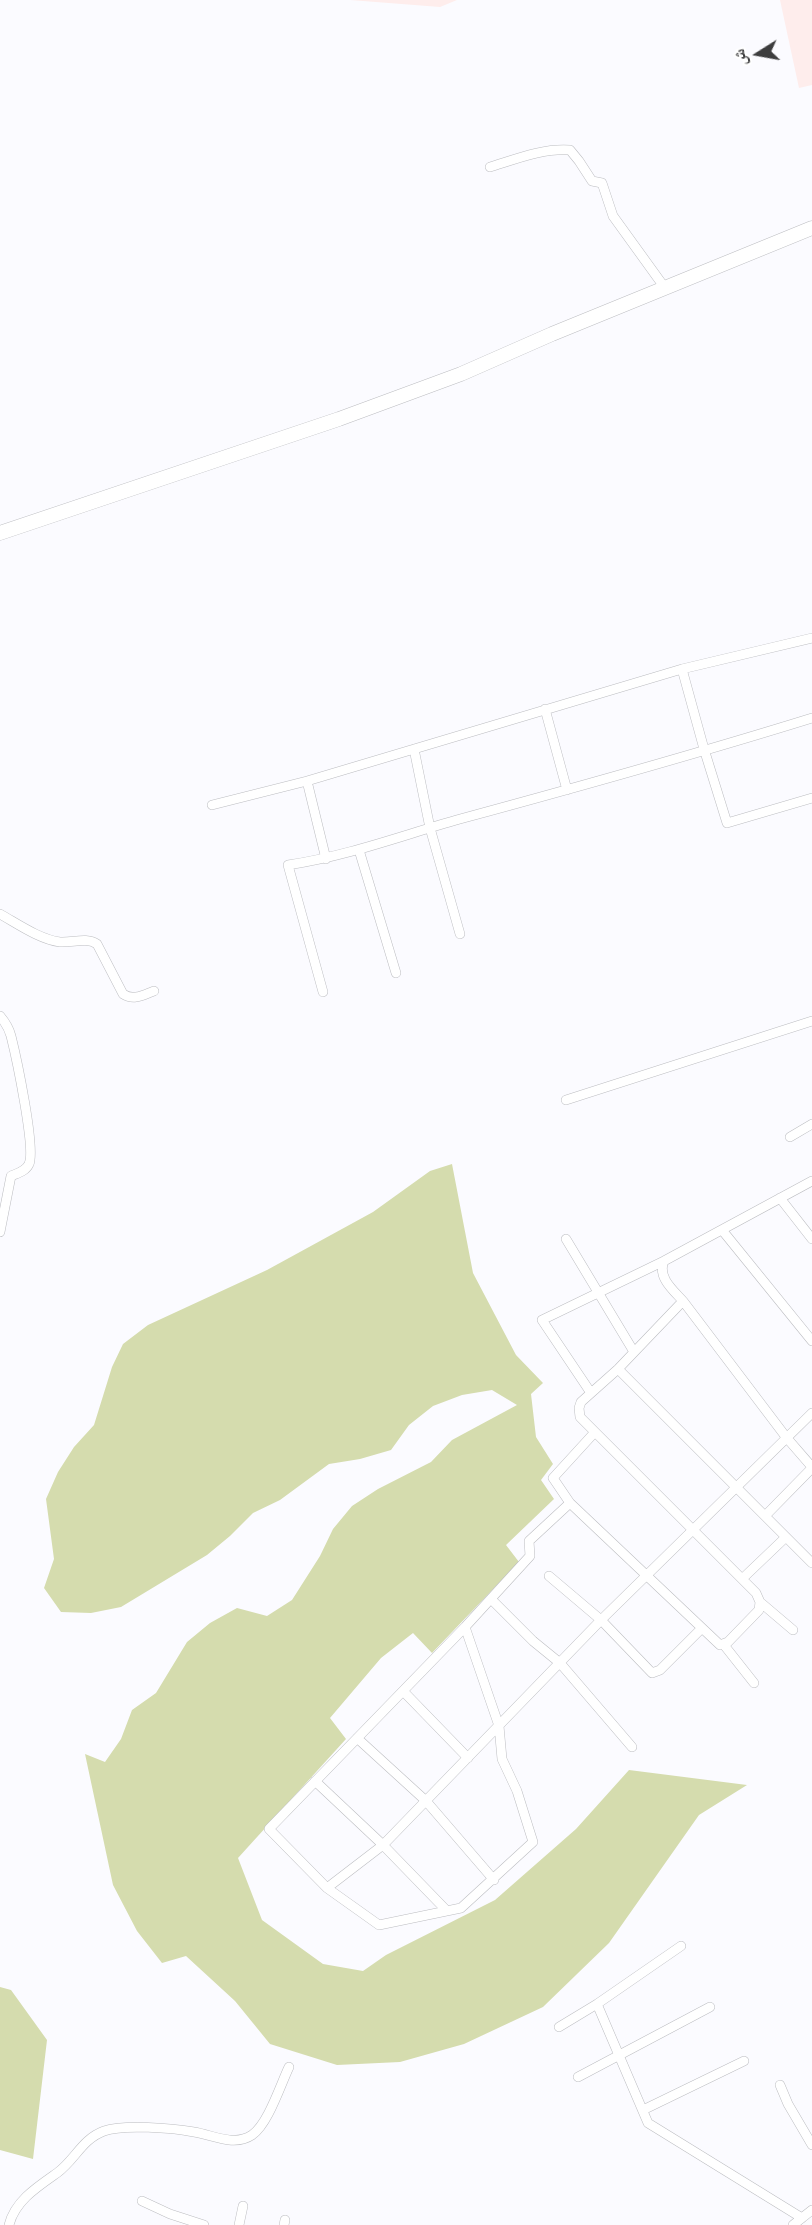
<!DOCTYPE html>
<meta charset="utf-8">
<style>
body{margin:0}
#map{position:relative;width:812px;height:2225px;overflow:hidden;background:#fbfbff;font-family:"Public Sans","Noto Naskh Arabic",sans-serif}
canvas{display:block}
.north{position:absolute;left:728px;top:24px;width:60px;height:60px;-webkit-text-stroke:4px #fff;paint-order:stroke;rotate:259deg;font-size:16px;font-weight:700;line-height:24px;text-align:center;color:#3d3d3e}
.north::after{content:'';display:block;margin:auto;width:21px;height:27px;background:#3d3d3e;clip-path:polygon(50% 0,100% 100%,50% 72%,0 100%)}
</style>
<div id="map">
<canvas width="812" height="2225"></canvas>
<div class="north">ش</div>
</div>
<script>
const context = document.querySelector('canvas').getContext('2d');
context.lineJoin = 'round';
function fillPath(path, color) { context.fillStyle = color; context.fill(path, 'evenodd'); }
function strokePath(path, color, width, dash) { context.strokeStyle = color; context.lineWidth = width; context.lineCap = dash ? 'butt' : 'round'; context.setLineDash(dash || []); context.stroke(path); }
fillPath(new Path2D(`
 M 350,0 L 457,0 L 440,7 Z
 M 780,0 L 812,0 L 812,85 L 799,88 Z`), '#feedec');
fillPath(new Path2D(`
 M 452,1164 L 473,1273 L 516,1355 L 543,1383 L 531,1394 L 536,1437 L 553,1464 L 541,1480 L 554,1499 L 506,1545 L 519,1562 L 432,1653 L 413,1633 L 381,1658 L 330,1718 L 346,1739 L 238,1858 L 262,1920 L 323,1964 L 363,1971 L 386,1955 L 495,1900 L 576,1829 L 629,1770 L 747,1785 L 699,1815 L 609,1943 L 543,2007 L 464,2044 L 400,2062 L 337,2065 L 270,2044 L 235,2001 L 186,1956 L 162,1963 L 137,1931 L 113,1885 L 85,1754 L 105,1762 L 121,1739 L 132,1710 L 156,1693 L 187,1642 L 210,1623 L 237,1608 L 267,1616 L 292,1600 L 320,1556 L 333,1529 L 352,1506 L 378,1489 L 431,1462 L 452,1440 L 517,1405 L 492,1390 L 462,1395 L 433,1406 L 409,1425 L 391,1450 L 360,1459 L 329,1464 L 280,1500 L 253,1513 L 230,1536 L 207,1555 L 121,1607 L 91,1613 L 61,1612 L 44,1588 L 54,1559 L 46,1499 L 58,1472 L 74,1447 L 94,1425 L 112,1367 L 123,1344 L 148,1325 L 267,1270 L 373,1212 L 430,1171 Z
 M 0,1987 L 11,1990 L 47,2040 L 33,2159 L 0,2150 Z`), '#d5dcae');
const street = new Path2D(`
 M 490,167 C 516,159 543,148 570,150 L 579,161 L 592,181 L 602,183 L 613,216 L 665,288
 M 682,669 L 704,749 L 727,823 L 812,798
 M 545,709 L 567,790
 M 414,749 L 430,828 L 460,934
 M 307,781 L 326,859
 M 212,805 L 307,781 L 682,669 L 812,638
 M 359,850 L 396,973
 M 0,914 C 18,924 39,939 60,942 C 73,943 86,937 97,944 L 123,994 C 134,1001 143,995 154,991
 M 323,992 L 288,865 C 348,856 403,835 460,819 C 578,787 696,754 812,718
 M 0,1016 C 5,1022 9,1028 11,1036 C 16,1056 36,1149 29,1164 C 26,1171 18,1173 11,1176 L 0,1232
 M 566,1100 L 812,1021
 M 790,1137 L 812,1124
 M 812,1181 L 664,1261 C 657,1277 673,1290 683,1301 L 786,1437 L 812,1467
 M 780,1198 L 812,1239
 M 722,1230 L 812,1341
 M 566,1239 L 634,1352
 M 618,1369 L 812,1563
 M 591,1393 L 542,1320 L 664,1261
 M 570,1503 L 720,1645 L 728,1642 L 759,1610 L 760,1602 L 756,1593 L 580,1417 L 579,1408 L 581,1402 L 618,1369 L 683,1301
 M 765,1516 L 812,1468
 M 549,1576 L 601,1620 L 652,1673 L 660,1670 L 701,1629
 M 742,1579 L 786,1537
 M 491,1599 L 533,1641 L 560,1663 L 632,1747
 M 760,1602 L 793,1630
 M 465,1627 L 499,1726 L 502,1759 L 517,1791 L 533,1842 L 461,1908 L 379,1925 L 327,1888 L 269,1829 L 465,1627 L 530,1556 L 529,1541 L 570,1503 L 553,1478 L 595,1432
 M 724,1645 L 754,1683
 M 403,1691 L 468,1758
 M 357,1738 L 426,1801 L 494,1880
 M 315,1781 L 383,1845 L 447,1911
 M 327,1888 L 383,1845 L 601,1620 L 812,1413
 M 597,2004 L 648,2123 L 802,2218
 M 559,2027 L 597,2004 L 681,1946
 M 578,2077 L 710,2007
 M 780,2085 L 788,2104 L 812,2145
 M 643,2110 L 744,2061
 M 142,2201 L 170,2214 L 204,2225
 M 9,2225 C 15,2201 37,2187 57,2173 C 75,2160 82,2139 104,2131 C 123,2124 173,2128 194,2132 C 213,2135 234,2147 252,2135 C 268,2124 280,2086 289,2067
 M 239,2225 L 243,2206
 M 284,2225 L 285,2220
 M 793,2225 L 812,2210`);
const secondary = new Path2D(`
 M 0,533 L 339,419 L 461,374 L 552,334 L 812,228`);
strokePath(street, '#bcbdc1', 10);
strokePath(secondary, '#bcbdc1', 15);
strokePath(street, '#fff', 9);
strokePath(secondary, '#fff', 14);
</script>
